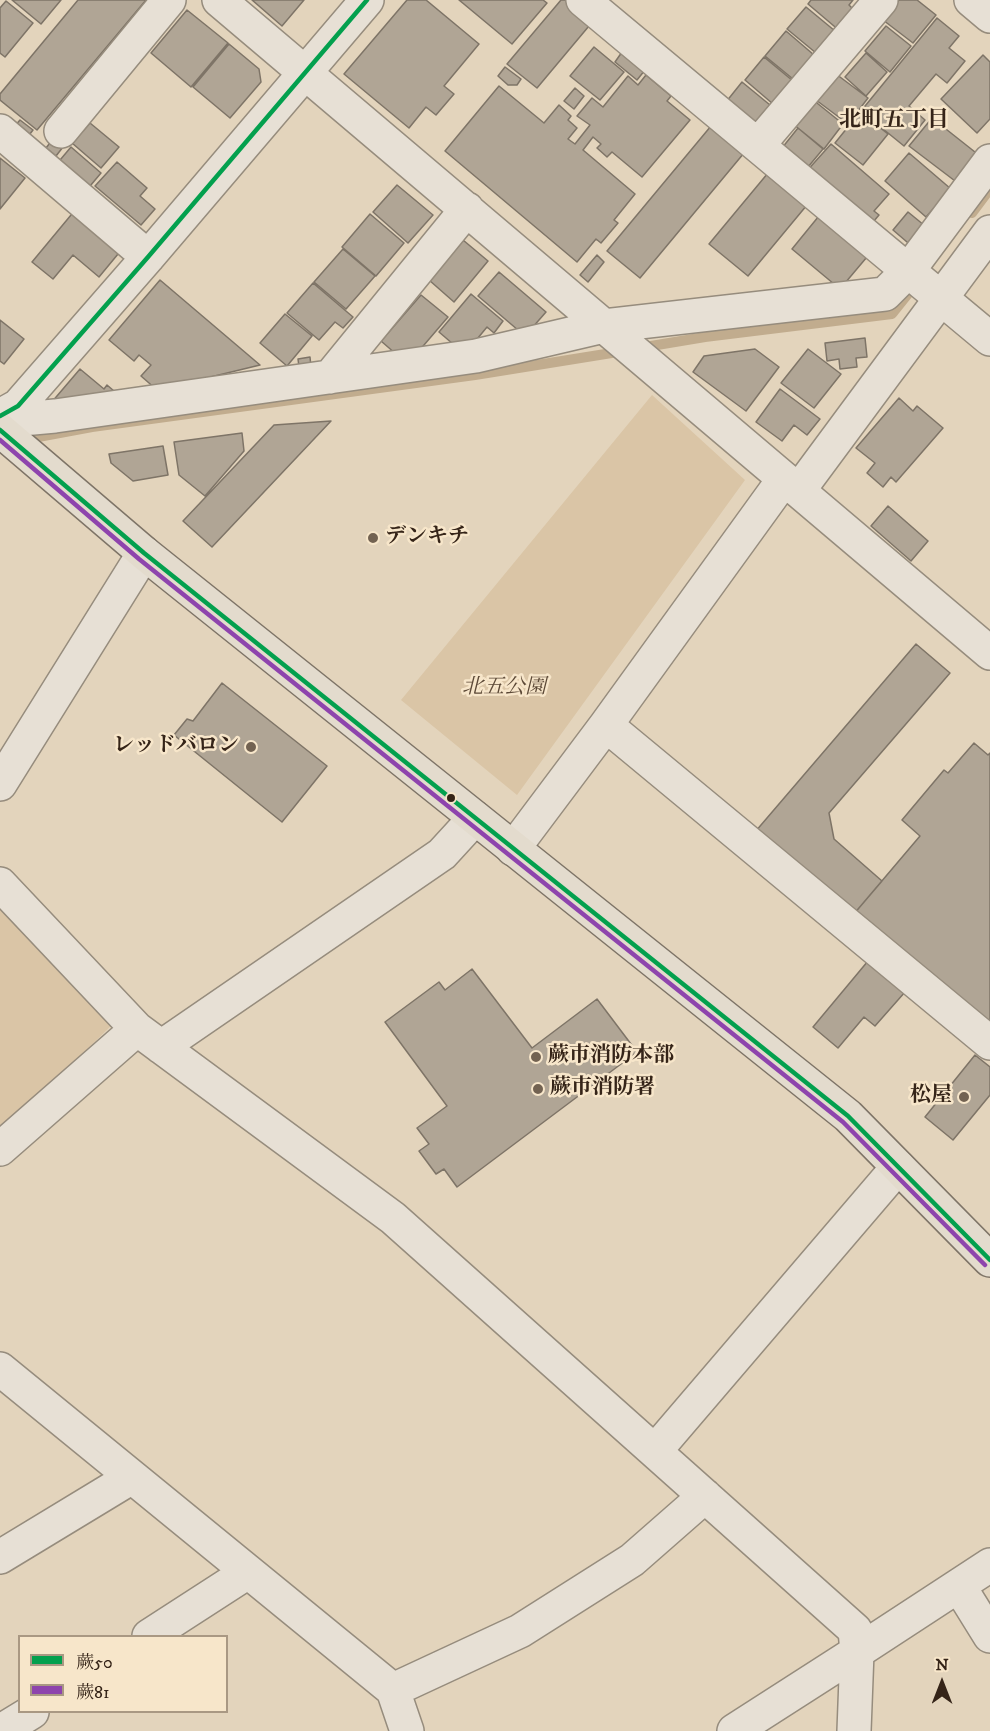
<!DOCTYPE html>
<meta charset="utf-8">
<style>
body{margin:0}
#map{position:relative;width:990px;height:1731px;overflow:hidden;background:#e3d4bc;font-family:"IM FELL DW Pica","Noto Serif JP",serif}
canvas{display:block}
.legend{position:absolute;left:18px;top:1635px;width:210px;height:78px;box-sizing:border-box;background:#f7e6ca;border:2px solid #a99883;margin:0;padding:8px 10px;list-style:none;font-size:18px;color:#352418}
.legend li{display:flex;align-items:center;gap:12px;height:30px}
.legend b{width:30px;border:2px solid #a99883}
.north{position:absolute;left:912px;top:1653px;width:60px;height:60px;-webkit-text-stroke:4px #f7e6ca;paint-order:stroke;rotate:0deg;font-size:16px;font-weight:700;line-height:24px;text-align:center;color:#352418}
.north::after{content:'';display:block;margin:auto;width:21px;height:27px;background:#352418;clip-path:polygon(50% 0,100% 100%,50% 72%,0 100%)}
</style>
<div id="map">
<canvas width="990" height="1731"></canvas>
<ul class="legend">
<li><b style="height:8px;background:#03a04e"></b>蕨50</li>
<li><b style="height:8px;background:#8e44ad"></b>蕨81</li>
</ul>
<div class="north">N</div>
</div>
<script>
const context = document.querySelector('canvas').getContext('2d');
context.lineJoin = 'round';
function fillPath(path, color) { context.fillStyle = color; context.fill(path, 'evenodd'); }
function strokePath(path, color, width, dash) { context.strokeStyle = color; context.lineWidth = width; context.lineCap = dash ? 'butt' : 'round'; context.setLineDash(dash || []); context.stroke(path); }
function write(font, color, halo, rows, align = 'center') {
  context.font = font + ' "IM FELL DW Pica","Noto Serif JP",serif'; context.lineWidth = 5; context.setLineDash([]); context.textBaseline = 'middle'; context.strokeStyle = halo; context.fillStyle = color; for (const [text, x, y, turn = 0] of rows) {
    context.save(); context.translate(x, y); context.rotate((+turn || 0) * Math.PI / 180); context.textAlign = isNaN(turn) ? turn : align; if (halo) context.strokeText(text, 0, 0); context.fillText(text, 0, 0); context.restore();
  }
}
fillPath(new Path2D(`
 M 652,395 L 745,480 L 517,795 L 401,700 Z
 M 0,908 L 116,1021 L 0,1134 Z`), '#dac5a6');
strokePath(new Path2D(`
 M 972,213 L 990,189
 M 639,348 L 705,337 L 892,314 L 912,289
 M 22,440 L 92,427 L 475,375 L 624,351`), '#c1ac8e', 10);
const building = new Path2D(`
 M 12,0 L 61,0 L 41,24 Z
 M 78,0 L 146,0 L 37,130 L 0,100 L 0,94 Z
 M 252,0 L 304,0 L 282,26 Z
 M 407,0 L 426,0 L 479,44 L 444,86 L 454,94 L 436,115 L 426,107 L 409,128 L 344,74 Z
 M 459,0 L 543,0 L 547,3 L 512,44 Z
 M 561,0 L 571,0 L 594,20 L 537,88 L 507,64 Z
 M 811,0 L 853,0 L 849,5 L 857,13 L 841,32 L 808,4 Z
 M 899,0 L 917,0 L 936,15 L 913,43 L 883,20 Z
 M 6,1 L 33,23 L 5,57 L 0,53 L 0,8 Z
 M 806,7 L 835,31 L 816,53 L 787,29 Z
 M 187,10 L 228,43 L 191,87 L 151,53 Z
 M 937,18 L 959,36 L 949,48 L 965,61 L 947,83 L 936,74 L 909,106 L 925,120 L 904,146 L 861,111 Z
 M 886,26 L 911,46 L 890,72 L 865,51 Z
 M 786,31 L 814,55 L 793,79 L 765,56 Z
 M 229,44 L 259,69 L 261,82 L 230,118 L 193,87 Z
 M 594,47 L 624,72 L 600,100 L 570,76 Z
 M 622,52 L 645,70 L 637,80 L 615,62 Z
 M 866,53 L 887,72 L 866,96 L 845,77 Z
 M 983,55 L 990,62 L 990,119 L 977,133 L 941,99 Z
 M 764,57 L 793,81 L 773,104 L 745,80 Z
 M 505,67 L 521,79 L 517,85 L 508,85 L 498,76 Z
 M 836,74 L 868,98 L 848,124 L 816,100 Z
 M 646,75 L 671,96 L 667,101 L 690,120 L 642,177 L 612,152 L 607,157 L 597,148 L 601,144 L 593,137 L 583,150 L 635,194 L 614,220 L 618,223 L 601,243 L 596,239 L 577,262 L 445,151 L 499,86 L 544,123 L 559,105 L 571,116 L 568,120 L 577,128 L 568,139 L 575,144 L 590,125 L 577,116 L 592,98 L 603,107 L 628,76 L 638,85 Z
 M 742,82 L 770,105 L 749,130 L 722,107 Z
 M 575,88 L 584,96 L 574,109 L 564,101 Z
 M 812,99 L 843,124 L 824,149 L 793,124 Z
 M 860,112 L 888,134 L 863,165 L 835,143 Z
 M 932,118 L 980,156 L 959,184 L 909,146 Z
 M 20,120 L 33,130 L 26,139 L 13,128 Z
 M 90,123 L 119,147 L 101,168 L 72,143 Z
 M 711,126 L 744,153 L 640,278 L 607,251 Z
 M 798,128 L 823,149 L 803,173 L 778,153 Z
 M 53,139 L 63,147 L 56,156 L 46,148 Z
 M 831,144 L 889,194 L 874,211 L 879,215 L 868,228 L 805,173 Z
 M 71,147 L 101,173 L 85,192 L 55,166 Z
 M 909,153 L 951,189 L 926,217 L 885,181 Z
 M 0,158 L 25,178 L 0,209 Z
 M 117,162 L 147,188 L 140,196 L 155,209 L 141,225 L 95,186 Z
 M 768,173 L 807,205 L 748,276 L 709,244 Z
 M 397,185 L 433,215 L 408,243 L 373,212 Z
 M 76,209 L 123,248 L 99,277 L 73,255 L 53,279 L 32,262 Z
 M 823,211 L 872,251 L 840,289 L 792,249 Z
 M 908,212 L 930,230 L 914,248 L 893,230 Z
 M 370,214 L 404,243 L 376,276 L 342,247 Z
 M 463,240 L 488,261 L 454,302 L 429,280 Z
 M 343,249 L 375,276 L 346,309 L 314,282 Z
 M 597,255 L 604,262 L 588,282 L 580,275 Z
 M 499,272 L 546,312 L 525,336 L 478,296 Z
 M 160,280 L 260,365 L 157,390 L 141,376 L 151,365 L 139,355 L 134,361 L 109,340 Z
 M 313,283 L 353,317 L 343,328 L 335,322 L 319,340 L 287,313 Z
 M 471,294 L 503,321 L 494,333 L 487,327 L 468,350 L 460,350 L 439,332 Z
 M 421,295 L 448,317 L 418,352 L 396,354 L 381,341 Z
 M 285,314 L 312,336 L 287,366 L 260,343 Z
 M 0,320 L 24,339 L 4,364 L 0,361 Z
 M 865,338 L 867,357 L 856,358 L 857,367 L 840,369 L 839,359 L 827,361 L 825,343 Z
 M 755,349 L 779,367 L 746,411 L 693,372 L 704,356 Z
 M 808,349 L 841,374 L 814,408 L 781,383 Z
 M 310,357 L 311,367 L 299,367 L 298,359 Z
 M 80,369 L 104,389 L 107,385 L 121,397 L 51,403 Z
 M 780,389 L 820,419 L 807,435 L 794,425 L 782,441 L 756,422 Z
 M 899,398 L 913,411 L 917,406 L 943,428 L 896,482 L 891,477 L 883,487 L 867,473 L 875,463 L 856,448 Z
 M 331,421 L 212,547 L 183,521 L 274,425 Z
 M 242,433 L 244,451 L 205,496 L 179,475 L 174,442 Z
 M 163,446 L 168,475 L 133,481 L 111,463 L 109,454 Z
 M 888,506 L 928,541 L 911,561 L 871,526 Z
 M 916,644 L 950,673 L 829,813 L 834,839 L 882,881 L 853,915 L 755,832 Z
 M 222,683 L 327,766 L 282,822 L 174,735 L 187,719 L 193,721 Z
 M 974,743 L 988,755 L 990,753 L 990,1032 L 853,915 L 920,836 L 902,820 L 944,770 L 948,773 Z
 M 868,961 L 905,992 L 875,1026 L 864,1017 L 838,1048 L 813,1027 Z
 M 472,969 L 532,1048 L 597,999 L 637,1052 L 457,1187 L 444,1169 L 436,1174 L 419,1151 L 429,1144 L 417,1128 L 447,1106 L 385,1022 L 439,982 L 445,990 Z
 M 975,1055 L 990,1067 L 990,1095 L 953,1140 L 925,1117 Z`);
fillPath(building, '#b0a595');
strokePath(building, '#7e7467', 1.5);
const minor = new Path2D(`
 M 219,0 L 990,653
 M 583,0 L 990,339
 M 971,0 L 990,16
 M 0,131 L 148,257
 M 61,131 L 169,0
 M 758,145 L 881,0
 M 330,377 L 467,209
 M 0,416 L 18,406 L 148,257 L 367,0
 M 0,421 L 55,416 L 476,356 L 604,326 L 885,294 L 908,271 L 990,161
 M 799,490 L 990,232
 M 606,725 L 990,1043
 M 0,784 L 144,553
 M 513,849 L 606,725 L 784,479
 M 0,884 L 137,1029 L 393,1218 L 855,1630 L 857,1652 L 734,1731
 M 161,1047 L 442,854 L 475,818
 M 0,1149 L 137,1029
 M 0,1369 L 393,1690 L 407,1731
 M 655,1451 L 898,1167
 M 0,1557 L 132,1477
 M 959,1586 L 990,1636
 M 149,1636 L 248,1572
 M 393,1690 L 520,1631 L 632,1560 L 705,1496
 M 1,1731 L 32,1712
 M 854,1731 L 857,1652 L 990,1565`);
const highway = new Path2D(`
 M 0,430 L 144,553 L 848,1116 L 990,1260`);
strokePath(minor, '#968c7d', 36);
strokePath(highway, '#7e7467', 36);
strokePath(minor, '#e7e0d5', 33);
strokePath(highway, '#e3dbcd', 33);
strokePath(new Path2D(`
 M 0,416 L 18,406 L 148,257 L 367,0
 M 0,430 L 144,553 L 848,1116 L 990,1260`), '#03a04e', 4.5);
strokePath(new Path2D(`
 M 0,440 L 139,559 L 843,1122 L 985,1265`), '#8e44ad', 4.5);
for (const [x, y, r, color] of [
 [373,538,6,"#726251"],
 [251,747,6,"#726251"],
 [451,798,5,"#352418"],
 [536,1057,6,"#726251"],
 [538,1089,6,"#726251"],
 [964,1097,6,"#726251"]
]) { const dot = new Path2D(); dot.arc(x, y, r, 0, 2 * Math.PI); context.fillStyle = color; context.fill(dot); strokePath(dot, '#f7e6ca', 2); }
write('bold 21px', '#352418', '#f7e6ca', [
 ["デンキチ",385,538],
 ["レッドバロン",239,747,"right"],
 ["蕨市消防本部",548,1057],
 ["蕨市消防署",550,1089],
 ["松屋",952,1097,"right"]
], 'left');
write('italic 21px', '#5c4937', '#f7e6ca', [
 ["北五公園",504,689]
]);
write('bold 22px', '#352418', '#f7e6ca', [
 ["北町五丁目",894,121]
]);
</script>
